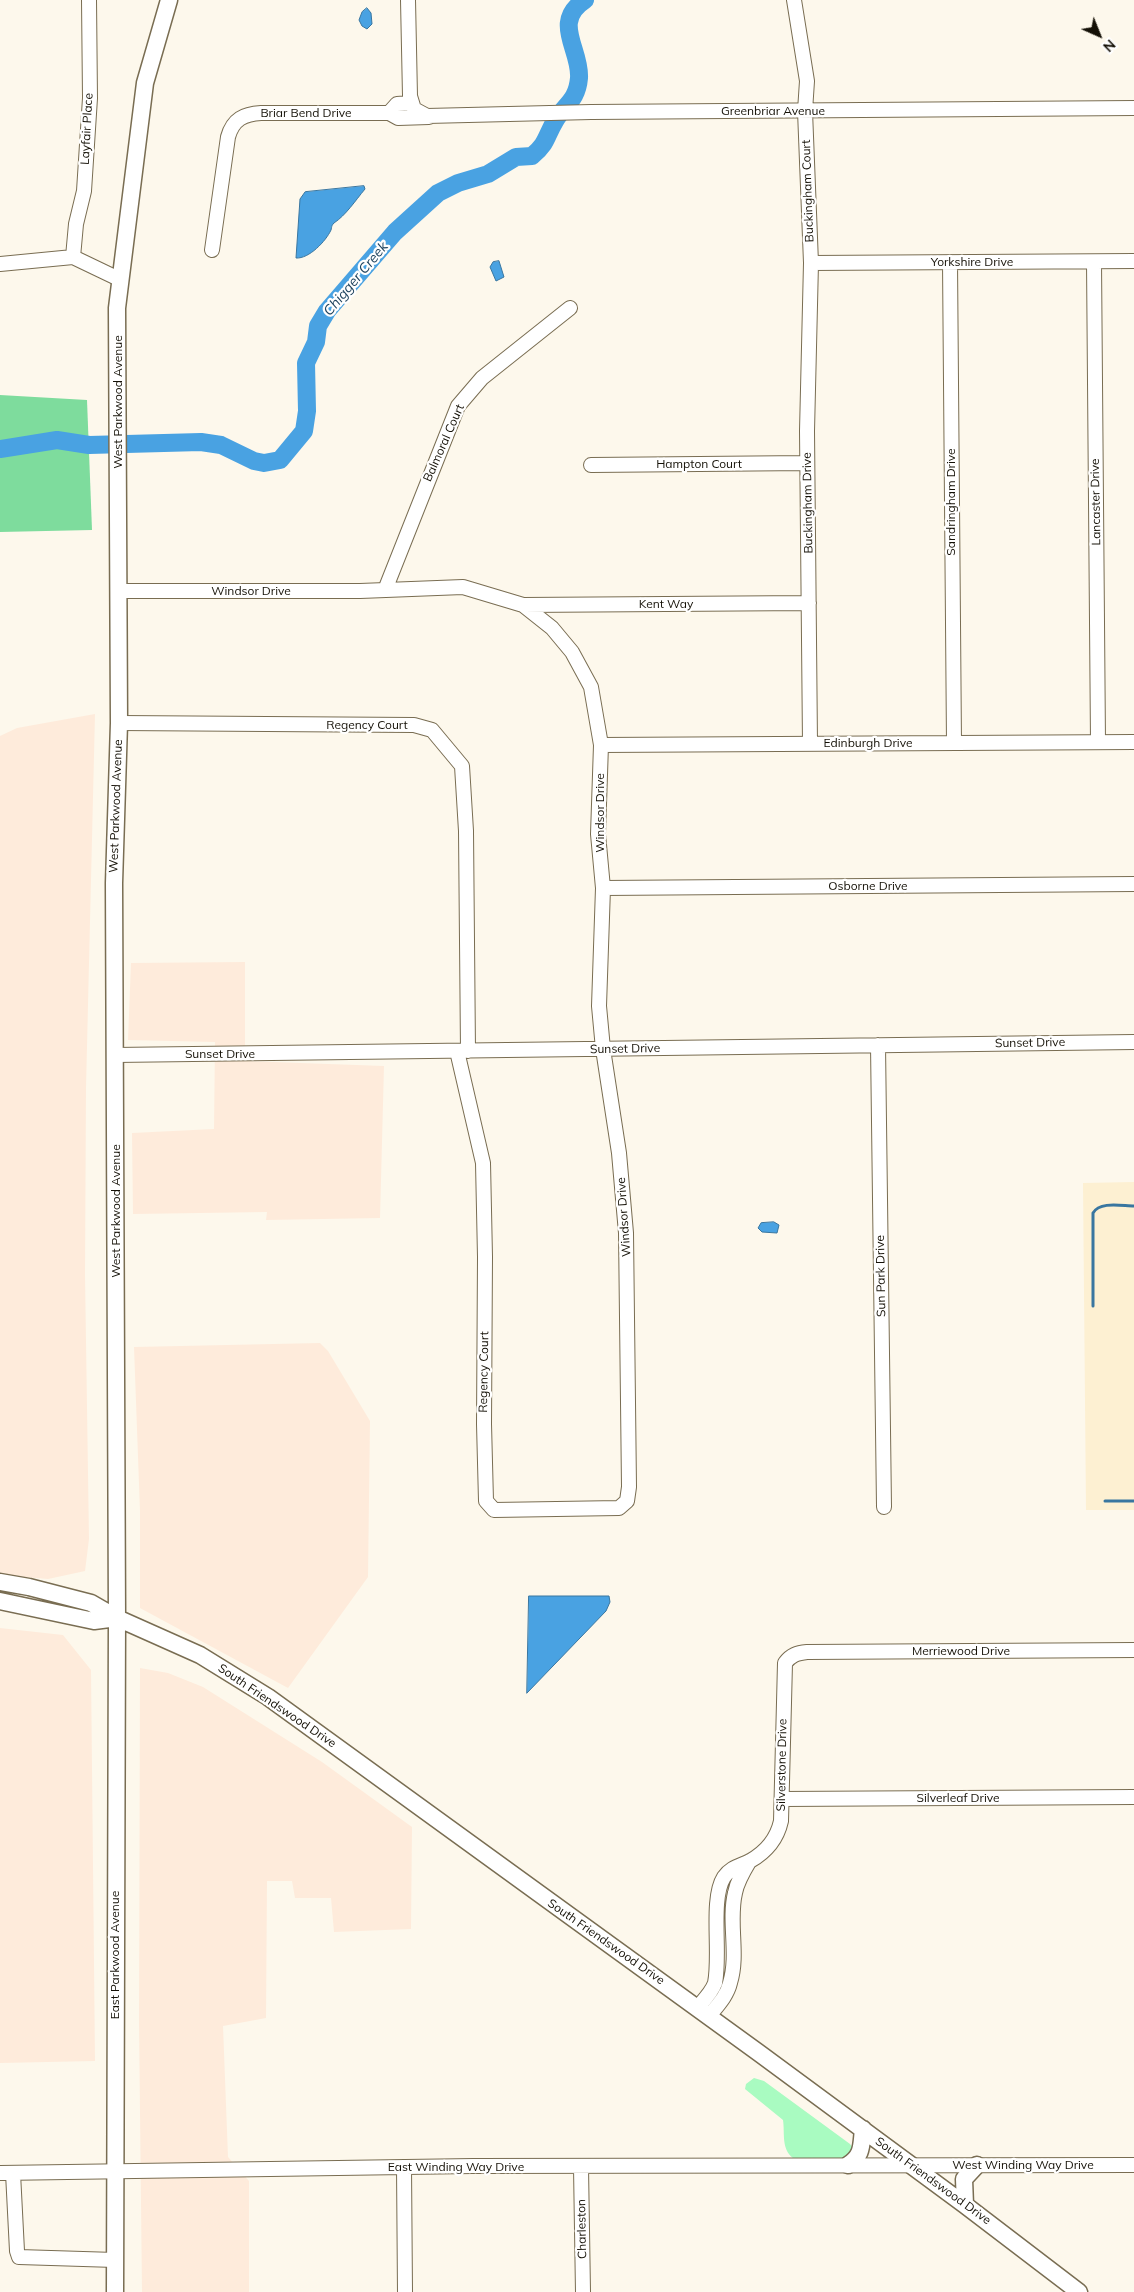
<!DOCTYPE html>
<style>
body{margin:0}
#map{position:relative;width:1134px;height:2292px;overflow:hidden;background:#fdf8ec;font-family:Mulish,sans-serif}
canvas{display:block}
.north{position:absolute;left:1074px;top:10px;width:50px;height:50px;-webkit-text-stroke:4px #fff;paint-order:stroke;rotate:136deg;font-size:14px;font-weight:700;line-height:20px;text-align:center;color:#141006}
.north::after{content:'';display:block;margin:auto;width:18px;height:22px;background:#141006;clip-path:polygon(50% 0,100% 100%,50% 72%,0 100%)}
</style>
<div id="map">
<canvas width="1134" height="2292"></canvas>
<div class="north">N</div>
</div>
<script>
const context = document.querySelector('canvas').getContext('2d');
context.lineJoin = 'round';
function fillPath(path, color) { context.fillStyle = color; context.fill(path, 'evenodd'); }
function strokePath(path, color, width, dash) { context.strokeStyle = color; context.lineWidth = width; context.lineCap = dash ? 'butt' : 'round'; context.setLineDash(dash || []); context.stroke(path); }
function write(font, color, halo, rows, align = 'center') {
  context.font = font + ' Mulish,sans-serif'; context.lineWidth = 4.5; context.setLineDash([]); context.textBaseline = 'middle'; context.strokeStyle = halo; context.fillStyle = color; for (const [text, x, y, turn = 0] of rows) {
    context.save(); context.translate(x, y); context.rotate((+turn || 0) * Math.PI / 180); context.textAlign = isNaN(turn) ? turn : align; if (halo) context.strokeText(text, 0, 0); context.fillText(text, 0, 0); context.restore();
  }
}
fillPath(new Path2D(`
 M 95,714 L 86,1088 L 85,1275 L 89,1539 L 85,1571 L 48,1579 L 0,1575 L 0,736 L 17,728 Z
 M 245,962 L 245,1061 L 384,1066 L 380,1218 L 266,1220 L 267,1212 L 133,1214 L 132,1133 L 214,1129 L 215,1042 L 128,1040 L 131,963 Z
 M 320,1343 L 328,1351 L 370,1421 L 368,1577 L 288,1688 L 140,1608 L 140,1511 L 134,1347 Z
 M 0,1628 L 63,1635 L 91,1670 L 95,2061 L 0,2063 Z
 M 140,1668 L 168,1673 L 203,1687 L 322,1762 L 412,1827 L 411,1929 L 334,1932 L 331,1898 L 295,1898 L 292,1881 L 267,1881 L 266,2018 L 223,2026 L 228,2157 L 249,2181 L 249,2292 L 142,2292 L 139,2022 Z`), '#feebdb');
fillPath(new Path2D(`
 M 1134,1182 L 1134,1510 L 1086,1510 L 1083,1183 Z`), '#fdf0d2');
fillPath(new Path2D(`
 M 754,2078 L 764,2081 L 850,2144 L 853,2148 L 846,2158 L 793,2158 C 781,2149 785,2133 783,2120 L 745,2089 L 746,2084 Z`), '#a9fbc1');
fillPath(new Path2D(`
 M 0,395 L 87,400 L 92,530 L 0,532 Z`), '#7edc9d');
const water = new Path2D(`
 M 367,8 L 371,13 L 372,24 L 367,29 L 362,26 L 359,20 L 362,12 Z
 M 364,186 L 365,189 C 355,201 346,215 334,223 C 331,226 332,227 331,230 C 326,241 309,259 296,258 L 300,199 L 305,192 Z
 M 499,261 L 504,277 L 496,281 L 490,267 L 493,262 Z
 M 774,1222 L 779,1225 L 777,1233 L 762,1232 L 758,1228 L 761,1223 Z
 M 529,1596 L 609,1596 L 610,1602 L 606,1611 L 527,1693 Z`);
fillPath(water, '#49a2e2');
strokePath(water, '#3976a0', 1);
strokePath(new Path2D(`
 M 1093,1306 L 1093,1213 C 1100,1201 1122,1206 1134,1206
 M 1105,1501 L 1134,1501`), '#3976a0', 3);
strokePath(new Path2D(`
 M 0,449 L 57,440 L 89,445 L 201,442 L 221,445 L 254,461 L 264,463 L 280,460 L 304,431 L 307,411 L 306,363 L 316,342 L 318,326 L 327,311 L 395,232 L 438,193 L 458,183 L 488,174 L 516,157 L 532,156 C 547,144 546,136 555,121 C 565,104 577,101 579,78 C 581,49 551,22 585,0`), '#49a2e2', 18);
const minor = new Path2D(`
 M 408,0 L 410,96 L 414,109 L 427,116 L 591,112 L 1134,108
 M 794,0 L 807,81 L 805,111 L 811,263 L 807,431 L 810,744
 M 389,113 L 397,104 L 411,103
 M 212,250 L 228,137 C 233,119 244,114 261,113 L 389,113 L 398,118 L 429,117
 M 73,257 L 76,224 L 84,191 L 90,98 L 89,0
 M 950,262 L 954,743
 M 1094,262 L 1098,742
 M 811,263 L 1134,261
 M 0,264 L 73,257 L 121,280
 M 591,465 L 807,463
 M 385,590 L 458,406 L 482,378 L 570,308
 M 119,591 L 360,591 L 463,587 L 523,605 L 552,628 L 572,652 L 591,687 L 601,745 L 598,834 L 603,888 L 599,1006 L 603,1049 L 619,1153 L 626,1233 L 629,1487 L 627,1501 L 619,1508 L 494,1510 L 486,1501 L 484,1424 L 485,1257 L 483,1163 L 457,1051
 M 523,605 L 809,603
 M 119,723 L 414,725 L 432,730 L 462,766 L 466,831 L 468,1051
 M 601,745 L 1134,742
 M 603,888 L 1134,884
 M 878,1045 L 884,1507
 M 115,1055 L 1134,1042
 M 782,1799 L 1134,1797
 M 697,2008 C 703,2001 712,1992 715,1983 C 721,1954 710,1899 724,1877 C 731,1867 740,1866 750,1861 C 766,1852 777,1839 781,1821 L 785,1663 C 791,1655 797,1653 807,1652 L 1134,1650
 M 709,2016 C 717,2006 727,1996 730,1983 C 739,1954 728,1922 735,1893 C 737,1882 743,1872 749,1862
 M 404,2167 L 405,2292
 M 581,2167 L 583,2292
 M 0,2173 L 473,2166 L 1134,2165
 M 13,2173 L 17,2251 L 19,2257 L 115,2260`);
const major = new Path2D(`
 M 0,1582 L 29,1587 L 91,1603 L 117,1618 L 200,1655 L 268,1697 L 759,2053 L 965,2205 L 1079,2292
 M 0,1601 L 94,1621 L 117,1618
 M 848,2165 C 863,2155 861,2146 863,2129
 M 965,2205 L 964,2179 L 977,2165
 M 115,2292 L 117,1618 L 114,883 L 119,723 L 117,308 L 145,83 L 169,0`);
strokePath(minor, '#796d52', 16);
strokePath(major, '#796d52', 19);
strokePath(minor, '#fff', 14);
strokePath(major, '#fff', 16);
write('12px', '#141006', '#fff', [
 ["Greenbriar Avenue",773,111],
 ["Briar Bend Drive",306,113],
 ["Layfair Place",87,129,-87],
 ["Buckingham Court",808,191,-92],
 ["Yorkshire Drive",972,262],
 ["West Parkwood Avenue",118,402,-90],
 ["Balmoral Court",444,443,-66],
 ["Hampton Court",699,464],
 ["Sandringham Drive",951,502,-90],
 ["Lancaster Drive",1096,502,-91],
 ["Buckingham Drive",808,503,-91],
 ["Windsor Drive",251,591],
 ["Kent Way",666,604],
 ["Regency Court",367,725],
 ["Edinburgh Drive",868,743],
 ["West Parkwood Avenue",116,806,-88],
 ["Windsor Drive",600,813,-90],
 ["Osborne Drive",868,886],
 ["Sunset Drive",1030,1043,-1],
 ["Sunset Drive",625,1049,-1],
 ["Sunset Drive",220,1054],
 ["West Parkwood Avenue",116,1211,-90],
 ["Windsor Drive",624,1217,-94],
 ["Sun Park Drive",881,1276,-91],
 ["Regency Court",484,1372,-89],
 ["Merriewood Drive",961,1651],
 ["South Friendswood Drive",277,1706,34],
 ["Silverstone Drive",782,1765,-89],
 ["Silverleaf Drive",958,1798],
 ["South Friendswood Drive",606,1942,35],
 ["East Parkwood Avenue",115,1955,-90],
 ["West Winding Way Drive",1023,2165],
 ["East Winding Way Drive",456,2167],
 ["South Friendswood Drive",933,2181,36],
 ["Charleston",582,2229,-91]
]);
write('italic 14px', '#20445f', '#fff', [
 ["Chigger Creek",356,279,-50]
]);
</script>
